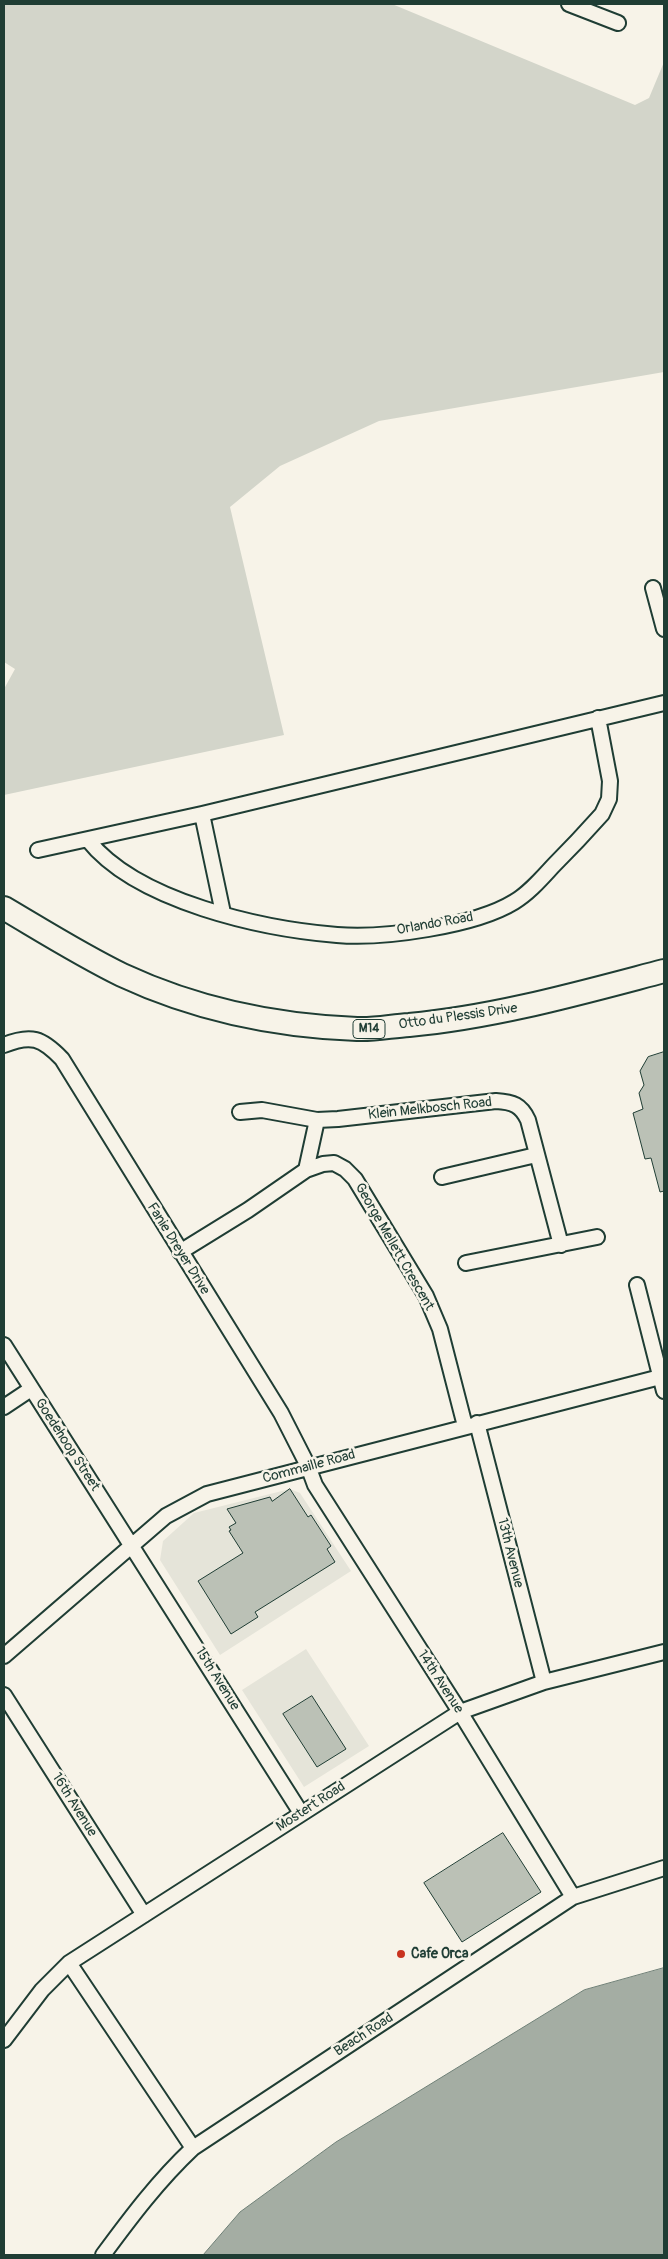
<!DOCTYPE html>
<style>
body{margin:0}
#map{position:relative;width:668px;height:2259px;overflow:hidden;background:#f7f3e8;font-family:Pangolin,sans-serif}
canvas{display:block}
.frame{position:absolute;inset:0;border:5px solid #1f3d34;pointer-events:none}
</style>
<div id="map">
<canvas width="668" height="2259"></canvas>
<div class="frame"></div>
</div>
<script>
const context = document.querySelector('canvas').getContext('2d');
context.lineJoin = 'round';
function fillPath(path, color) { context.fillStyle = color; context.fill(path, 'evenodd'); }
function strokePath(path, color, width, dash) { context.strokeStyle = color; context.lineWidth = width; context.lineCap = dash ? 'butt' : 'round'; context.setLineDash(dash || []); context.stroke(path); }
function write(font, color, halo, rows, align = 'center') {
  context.font = font + ' Pangolin,sans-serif'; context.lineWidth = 5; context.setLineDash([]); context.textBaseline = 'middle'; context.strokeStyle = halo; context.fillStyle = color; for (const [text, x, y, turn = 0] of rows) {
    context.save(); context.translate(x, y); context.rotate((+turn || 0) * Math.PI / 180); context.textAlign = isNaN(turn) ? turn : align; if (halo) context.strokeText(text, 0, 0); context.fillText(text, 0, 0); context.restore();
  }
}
fillPath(new Path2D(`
 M 290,1489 L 300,1493 L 351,1571 L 220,1655 L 160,1560 L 163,1541 L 194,1513 Z
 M 306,1649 L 369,1746 L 304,1787 L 242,1690 Z`), '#e5e4d9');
fillPath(new Path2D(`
 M 4,4 L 392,4 L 635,105 L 649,98 L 664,62 L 664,372 L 379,421 L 280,466 L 230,507 L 284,735 L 4,795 L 4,689 L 15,669 L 4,662 Z`), '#d3d5ca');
const water = new Path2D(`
 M 664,1968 L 664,2255 L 203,2255 L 240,2212 L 336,2142 L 584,1990 Z`);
fillPath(water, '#a4ada3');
strokePath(water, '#6f8077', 1);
const building = new Path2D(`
 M 664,1052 L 664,1191 L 660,1192 L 651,1158 L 645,1159 L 633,1113 L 643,1109 L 639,1093 L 644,1085 L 640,1071 L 648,1057 Z
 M 290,1489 L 308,1517 L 311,1515 L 331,1546 L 327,1549 L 335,1562 L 255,1612 L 258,1617 L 231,1634 L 198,1581 L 243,1553 L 229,1531 L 231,1530 L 229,1527 L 236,1523 L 227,1509 L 270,1497 L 272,1501 Z
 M 312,1696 L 346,1749 L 317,1767 L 283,1714 Z
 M 503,1833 L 541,1892 L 462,1942 L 424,1883 Z`);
fillPath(building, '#bbc1b6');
strokePath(building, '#1f3d34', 1);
const street = new Path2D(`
 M 569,4 L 618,23
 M 653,588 L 664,629
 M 202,814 L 223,913
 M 88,840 C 137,902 263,929 337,935 C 383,939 475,926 514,902 C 529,893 541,879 553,866 C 570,849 586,832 602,814 L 609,799 L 610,781 L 598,718
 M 38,850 L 202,814 L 664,703
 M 4,1045 C 31,1034 42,1038 62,1059 L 281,1413 L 308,1466 L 315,1485 L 460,1712 L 573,1897
 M 240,1112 L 262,1110 L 317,1120 L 338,1119 L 496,1101 C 513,1102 521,1105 528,1120 L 561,1245
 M 306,1170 L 317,1120
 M 442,1177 L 536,1155
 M 180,1252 L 248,1210 L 306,1170 L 323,1164 L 334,1163 L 345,1169 L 355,1179 L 426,1296 L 440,1329 L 465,1426
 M 466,1263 L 597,1237
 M 637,1285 L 664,1391
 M 4,1345 L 301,1813
 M 4,1407 L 31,1389
 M 477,1423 L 544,1682
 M 4,1656 L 166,1516 L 207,1494 L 664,1376
 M 4,1695 L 144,1915
 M 69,1963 L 193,2148
 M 4,2040 L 42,1990 L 69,1963 L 460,1712 L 544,1682 L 664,1652
 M 103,2255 C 131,2217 158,2181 193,2148 L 573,1897 L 664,1868`);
const primary = new Path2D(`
 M 4,908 C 43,931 81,955 122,975 C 195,1009 276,1026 357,1029 C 374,1030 392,1026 409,1025 C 496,1017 580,993 664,971`);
strokePath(street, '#1f3d34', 18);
strokePath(primary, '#1f3d34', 26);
strokePath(street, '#f7f3e8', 14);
strokePath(primary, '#f7f3e8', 22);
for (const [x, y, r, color] of [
 [401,1954,5,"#c8321e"]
]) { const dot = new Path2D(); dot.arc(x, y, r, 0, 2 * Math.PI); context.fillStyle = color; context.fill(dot); strokePath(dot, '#f7f3e8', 2); }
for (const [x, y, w] of [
 [369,1029,32]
]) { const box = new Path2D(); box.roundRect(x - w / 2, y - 9.5, w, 19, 4); context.fillStyle = '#f7f3e8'; context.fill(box); strokePath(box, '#1f3d34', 1); }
write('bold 12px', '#1f3d34', null, [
 ["M14",369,1029]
]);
write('14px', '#1f3d34', '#f7f3e8', [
 ["Orlando Road",435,924,-10],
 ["Otto du Plessis Drive",458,1017,-8],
 ["Klein Melkbosch Road",430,1109,-6],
 ["George Mellett Crescent",394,1247,60],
 ["Fanie Dreyer Drive",178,1249,58],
 ["Goedehoop Street",67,1445,57],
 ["Commaille Road",309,1467,-15],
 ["13th Avenue",510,1553,76],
 ["15th Avenue",217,1679,58],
 ["14th Avenue",440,1682,57],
 ["16th Avenue",74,1805,58],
 ["Mostert Road",311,1807,-33],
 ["Beach Road",364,2035,-33]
]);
write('bold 14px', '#1f3d34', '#f7f3e8', [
 ["Cafe Orca",411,1954]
], 'left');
</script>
